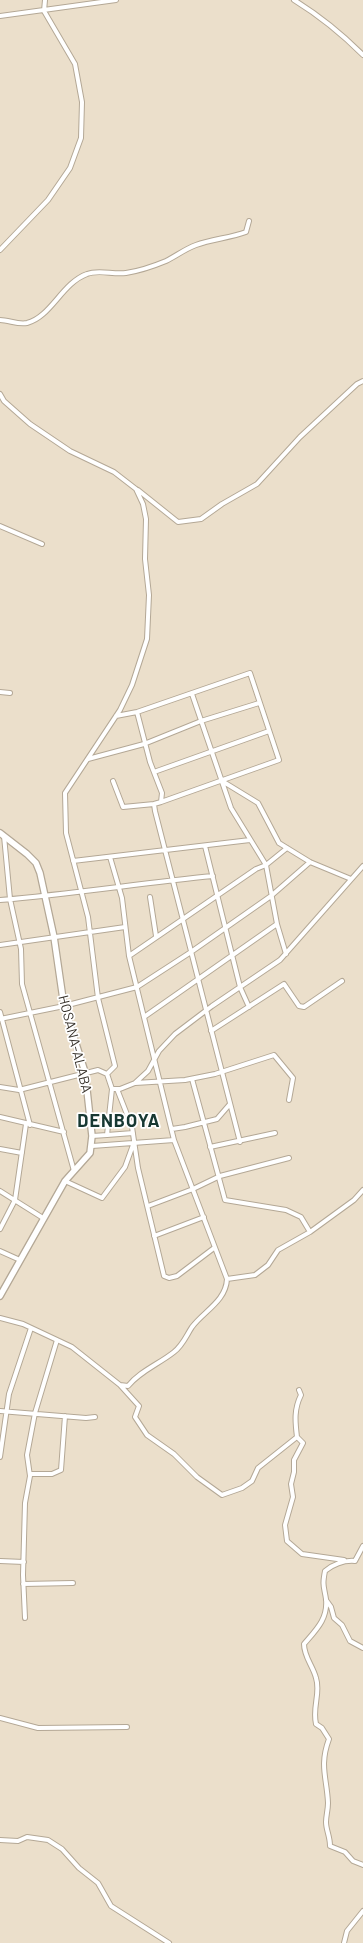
<!DOCTYPE html>
<style>
body{margin:0}
canvas{display:block;background:#ebdfcb}
</style>
<canvas width="363" height="1943"></canvas>
<script>
const context = document.querySelector('canvas').getContext('2d');
context.lineJoin = 'round';
function strokePath(path, color, width, dash) { context.strokeStyle = color; context.lineWidth = width; context.lineCap = dash ? 'butt' : 'round'; context.setLineDash(dash || []); context.stroke(path); }
function write(font, color, halo, rows, align = 'center') {
  context.font = font + ' Barlow,sans-serif'; context.lineWidth = 3.5; context.setLineDash([]); context.textBaseline = 'middle'; context.strokeStyle = halo; context.fillStyle = color; for (const [text, x, y, turn = 0] of rows) {
    context.save(); context.translate(x, y); context.rotate((+turn || 0) * Math.PI / 180); context.textAlign = isNaN(turn) ? turn : align; if (halo) context.strokeText(text, 0, 0); context.fillText(text, 0, 0); context.restore();
  }
}
const street = new Path2D(`
 M 294,0 C 320,16 342,34 363,55
 M 0,16 L 116,0
 M 0,250 L 48,200 L 70,168 L 81,138 L 82,102 L 75,64 L 44,11 L 45,0
 M 0,320 C 9,320 18,325 27,323 C 51,317 62,283 87,274 C 99,269 113,275 126,273 C 139,271 154,266 166,261 C 176,256 185,249 196,245 C 212,239 230,238 246,232 L 249,221
 M 0,394 L 4,401 L 30,424 L 70,451 L 114,472 L 136,489 L 143,504 L 146,519 L 145,559 L 149,595 L 147,639 L 132,685 L 120,710 L 65,793 L 66,833 L 88,917 L 98,998 L 115,1066 L 107,1074
 M 138,490 L 178,522 L 201,519 L 222,504 L 257,484 L 300,437 L 357,384 L 363,381
 M 0,526 L 42,544
 M 0,692 L 10,693
 M 192,694 L 231,808 L 266,865 L 277,924 L 286,954
 M 137,712 L 150,762 L 162,793 L 161,802 L 154,804 L 155,811 L 240,1142
 M 116,716 L 137,712 L 250,673 L 279,760 L 161,802
 M 88,759 L 144,744 L 201,721 L 259,703
 M 154,772 L 269,731
 M 113,781 L 123,807 L 154,804
 M 222,781 L 258,803 L 279,843 L 310,862 L 351,879
 M 4,836 L 10,899 L 21,949 L 22,984 L 74,1171
 M 205,846 L 240,987 L 249,1007
 M 110,857 L 122,898 L 129,956 L 174,1140
 M 73,861 L 250,840
 M 150,897 L 156,936
 M 0,900 C 71,894 142,883 213,876
 M 0,945 L 125,927
 M 129,956 L 256,869 L 266,865 L 287,848
 M 0,1012 L 30,1125
 M 144,1017 L 277,924
 M 0,1019 L 64,1006 L 137,987 L 191,952 L 271,896 L 310,862
 M 211,1031 L 284,984 L 299,1006 L 304,1007 L 342,981
 M 192,1079 L 225,1200 L 286,1210 L 301,1217 L 310,1232
 M 135,1083 L 185,1080 L 215,1074 L 274,1055 L 293,1078 L 289,1100
 M 0,1087 L 19,1090 L 98,1070 L 107,1074 L 112,1089 L 120,1089 L 135,1083 L 148,1071 L 159,1051 L 175,1034 L 212,1006 L 280,960 L 363,866
 M 117,1089 L 132,1127 L 138,1168 L 164,1276 L 169,1278 L 177,1276 L 214,1248
 M 0,1117 L 64,1132
 M 172,1129 L 185,1127 L 217,1119 L 230,1104
 M 107,1135 L 133,1133
 M 92,1136 L 107,1135 L 112,1089
 M 92,1146 L 174,1140 L 227,1279 L 255,1275 L 268,1265 L 278,1250 L 310,1232 L 354,1200 L 363,1190
 M 210,1147 L 275,1133
 M 0,1149 L 22,1153
 M 65,1181 L 102,1198 L 125,1167 L 133,1145
 M 0,1191 L 43,1218
 M 148,1206 L 193,1189 L 220,1176 L 289,1158
 M 0,1229 L 15,1200 L 26,1124
 M 154,1236 L 204,1217
 M 0,1251 L 20,1260
 M 0,1318 L 23,1324 L 72,1347 L 120,1385 L 128,1386 C 140,1371 159,1364 174,1352 C 183,1345 186,1336 192,1327 C 204,1311 226,1301 227,1279
 M 120,1385 L 139,1406 L 135,1417 L 147,1435 L 174,1454 L 197,1477 L 222,1495 L 242,1488 L 252,1481 L 258,1468 L 297,1437 C 295,1421 294,1409 301,1395 L 299,1390
 M 0,1411 L 86,1418 L 95,1417
 M 297,1437 L 303,1443 L 294,1460 L 294,1472 L 291,1484 L 293,1497 L 285,1525 L 287,1541 L 302,1554 L 344,1560
 M 0,1457 L 9,1394 L 31,1328
 M 30,1474 L 52,1474 L 61,1470 L 65,1416
 M 363,1546 L 355,1561 C 343,1560 334,1564 325,1571 C 322,1586 324,1586 326,1599 C 328,1619 316,1630 304,1644 C 304,1657 313,1666 316,1678 C 321,1693 312,1707 316,1724 L 322,1728 L 329,1739 C 319,1766 327,1778 328,1803 C 328,1810 326,1816 326,1822 C 326,1830 330,1836 330,1846 L 345,1852 L 353,1861 L 363,1865
 M 0,1561 L 24,1562
 M 23,1584 L 73,1583
 M 326,1600 L 331,1607 L 334,1618 L 342,1625 L 350,1641 L 363,1648
 M 25,1618 L 23,1575 L 25,1503 L 30,1476 L 27,1455 L 35,1413 L 57,1340
 M 0,1718 L 38,1728 L 127,1727
 M 0,1840 L 18,1841 L 27,1837 L 48,1840 L 62,1849 L 79,1868 L 98,1883 L 111,1906 L 169,1943
 M 344,1943 L 347,1931 L 363,1911`);
const secondary = new Path2D(`
 M 0,833 L 27,854 L 36,863 L 40,873 L 54,937 L 64,1006 L 85,1072 L 92,1136 L 90,1153 L 65,1181 L 0,1296`);
strokePath(street, '#b4a896', 6);
strokePath(secondary, '#b4a896', 8);
strokePath(street, '#fff', 4);
strokePath(secondary, '#fff', 5.5);
write('14px', '#37322b', '#fff', [
 ["HOSANA-ALABA",75,1044,76]
]);
context.letterSpacing = '1px';
write('bold 18px', '#173832', '#fff', [
 ["DENBOYA",119,1121]
]);
context.letterSpacing = '0px';
</script>
